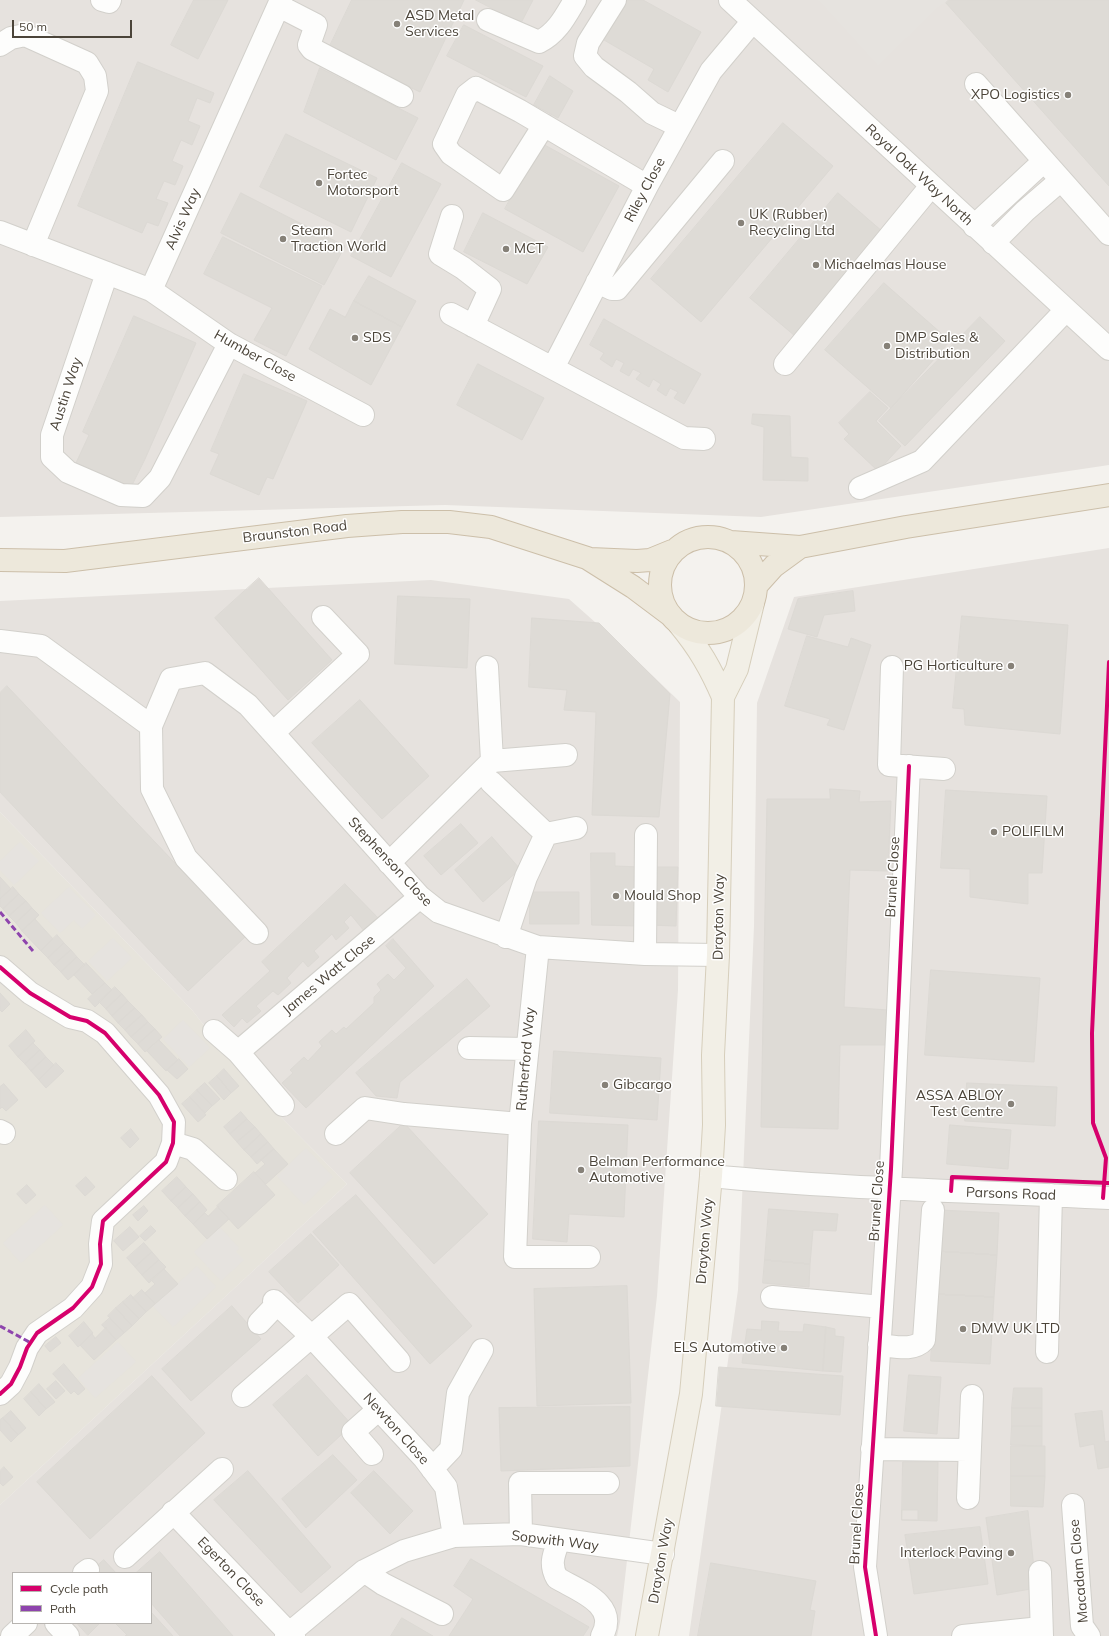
<!DOCTYPE html>
<style>
body{margin:0}
#map{position:relative;width:1109px;height:1636px;overflow:hidden;background:#f4f2ee;font-family:Mulish,sans-serif}
canvas{display:block}
.legend{position:absolute;left:12px;top:1572px;width:140px;height:52px;box-sizing:border-box;background:#fff;border:1px solid #b7b4b0;margin:0;padding:5px 7px;list-style:none;font-size:12px;color:#4b4439}
.legend li{display:flex;align-items:center;gap:8px;height:20px}
.legend b{width:20px;border:1px solid #b7b4b0}
.scale{position:absolute;left:12px;top:20px;width:120px;height:18px;box-sizing:border-box;border:2px solid #4b4439;border-top:0;padding-left:5px;font-size:12px;line-height:14px;white-space:nowrap;color:#4b4439;-webkit-text-stroke:3px #fff;paint-order:stroke}
</style>
<div id="map">
<canvas width="1109" height="1636"></canvas>
<ul class="legend">
<li><b style="height:5px;background:#d6006c"></b>Cycle path</li>
<li><b style="height:5px;background:#8e44ad"></b>Path</li>
</ul>
<div class="scale">50 m</div>
</div>
<script>
const context = document.querySelector('canvas').getContext('2d');
context.lineJoin = 'round';
function fillPath(path, color) { context.fillStyle = color; context.fill(path, 'evenodd'); }
function strokePath(path, color, width, dash) { context.strokeStyle = color; context.lineWidth = width; context.lineCap = dash ? 'butt' : 'round'; context.setLineDash(dash || []); context.stroke(path); }
function write(font, color, halo, rows, align = 'center') {
  context.font = font + ' Mulish,sans-serif'; context.lineWidth = 3; context.setLineDash([]); context.textBaseline = 'middle'; context.strokeStyle = halo; context.fillStyle = color; for (const [text, x, y, turn = 0] of rows) {
    context.save(); context.translate(x, y); context.rotate((+turn || 0) * Math.PI / 180); context.textAlign = isNaN(turn) ? turn : align; if (halo) context.strokeText(text, 0, 0); context.fillText(text, 0, 0); context.restore();
  }
}
fillPath(new Path2D(`
 M 0,812 L 192,1010 L 256,1092 L 347,1184 L 0,1505 Z`), '#e7e4dc');
fillPath(new Path2D(`
 M 0,0 L 1109,0 L 1109,465 L 761,517 L 445,505 L 0,517 Z
 M 1109,548 L 1109,1636 L 689,1636 L 738,1290 L 754,926 L 757,703 L 794,597 Z
 M 431,580 L 569,599 L 622,646 L 680,702 L 678,990 L 657,1296 L 620,1622 L 617,1636 L 0,1636 L 0,1505 L 347,1184 L 256,1092 L 192,1010 L 0,812 L 0,601 ZM 13,1573 L 151,1573 L 151,1623 L 13,1623 Z`), '#e6e2de');
fillPath(new Path2D(`
 M 818,0 L 949,0 L 941,5 L 878,66 Z
 M 20,842 L 39,861 L 14,885 L 0,870 L 0,861 Z
 M 69,887 L 96,915 L 82,929 L 74,920 L 60,933 L 41,913 Z
 M 113,938 L 132,958 L 107,981 L 88,961 Z
 M 183,1020 L 210,1048 L 189,1067 L 163,1039 Z
 M 306,1148 L 333,1177 L 304,1205 L 277,1176 Z
 M 45,1205 L 63,1225 L 21,1263 L 3,1243 Z
 M 220,1227 L 239,1248 L 236,1252 L 244,1260 L 221,1281 L 194,1252 Z
 M 197,1266 L 216,1287 L 173,1327 L 153,1306 Z
 M 118,1342 L 136,1362 L 95,1398 L 78,1378 Z`), '#e6e3df');
const building = new Path2D(`
 M 194,0 L 228,0 L 198,59 L 171,45 Z
 M 352,0 L 464,0 L 420,92 L 329,48 Z
 M 476,0 L 533,0 L 521,23 Z
 M 626,0 L 643,0 L 701,32 L 668,92 L 648,80 L 654,69 L 604,40 Z
 M 949,0 L 1109,0 L 1109,186 L 946,3 Z
 M 464,25 L 543,66 L 526,97 L 447,56 Z
 M 138,62 L 214,93 L 210,103 L 197,98 L 188,121 L 200,126 L 192,145 L 181,140 L 172,161 L 183,166 L 175,185 L 164,181 L 156,199 L 168,203 L 158,226 L 147,222 L 142,233 L 78,206 Z
 M 320,68 L 418,118 L 396,160 L 304,112 Z
 M 550,76 L 573,91 L 558,118 L 534,105 Z
 M 783,123 L 833,166 L 701,322 L 651,279 Z
 M 286,134 L 377,178 L 351,232 L 260,187 Z
 M 541,143 L 619,186 L 583,252 L 505,209 Z
 M 402,163 L 441,184 L 391,277 L 351,256 Z
 M 241,193 L 345,246 L 324,285 L 221,233 Z
 M 838,193 L 883,232 L 795,336 L 750,298 Z
 M 483,213 L 548,247 L 527,284 L 464,252 Z
 M 223,237 L 322,286 L 286,356 L 254,340 L 272,308 L 204,274 Z
 M 369,276 L 416,301 L 402,327 L 354,301 Z
 M 884,283 L 950,341 L 891,408 L 825,350 Z
 M 354,301 L 402,327 L 371,385 L 309,349 L 330,309 L 345,317 Z
 M 134,316 L 196,343 L 145,459 L 131,487 L 76,463 L 89,435 L 83,432 Z
 M 980,317 L 1005,341 L 905,446 L 879,421 Z
 M 604,319 L 701,374 L 684,404 L 674,398 L 678,392 L 670,388 L 666,396 L 657,390 L 661,384 L 653,379 L 649,387 L 636,379 L 641,373 L 633,369 L 629,376 L 620,371 L 624,363 L 616,359 L 612,367 L 600,359 L 604,353 L 590,345 Z
 M 478,364 L 544,398 L 522,440 L 457,405 Z
 M 244,374 L 307,401 L 273,479 L 267,477 L 259,495 L 210,474 L 219,454 L 211,451 Z
 M 870,392 L 888,408 L 876,421 L 901,446 L 878,471 L 844,439 L 849,434 L 839,423 Z
 M 753,414 L 790,416 L 791,457 L 808,458 L 808,481 L 763,480 L 764,427 L 752,424 Z
 M 259,578 L 332,660 L 288,700 L 215,618 Z
 M 853,591 L 855,611 L 824,615 L 817,637 L 788,629 L 798,599 Z
 M 398,596 L 470,599 L 467,668 L 395,664 Z
 M 962,616 L 1068,625 L 1060,734 L 965,725 L 964,709 L 953,708 Z
 M 532,618 L 599,623 L 670,694 L 659,817 L 592,815 L 596,712 L 564,710 L 567,690 L 529,687 Z
 M 807,636 L 848,647 L 851,638 L 871,645 L 844,730 L 827,725 L 830,719 L 785,706 Z
 M 7,686 L 245,937 L 188,991 L 0,792 L 0,693 Z
 M 360,700 L 429,776 L 382,819 L 312,743 Z
 M 830,789 L 860,791 L 859,802 L 891,801 L 888,871 L 850,870 L 844,1007 L 888,1010 L 886,1045 L 840,1045 L 838,1129 L 761,1127 L 767,799 L 830,799 Z
 M 946,790 L 1047,796 L 1042,873 L 1028,873 L 1028,904 L 970,897 L 970,869 L 941,868 Z
 M 461,824 L 478,843 L 441,875 L 424,856 Z
 M 492,837 L 520,869 L 483,902 L 455,870 Z
 M 591,853 L 615,853 L 615,866 L 642,867 L 639,926 L 592,925 Z
 M 650,867 L 678,867 L 676,926 L 648,925 Z
 M 0,877 L 11,889 L 0,899 Z
 M 345,884 L 379,919 L 365,932 L 351,915 L 344,922 L 349,928 L 336,940 L 332,934 L 314,951 L 319,957 L 308,967 L 303,961 L 287,978 L 291,983 L 278,995 L 273,991 L 256,1006 L 261,1011 L 247,1023 L 242,1018 L 234,1027 L 222,1015 L 270,971 L 262,962 Z
 M 13,887 L 19,894 L 3,909 L 0,906 L 0,899 Z
 M 530,892 L 579,892 L 579,924 L 530,924 Z
 M 19,894 L 26,901 L 9,916 L 3,909 Z
 M 26,901 L 32,908 L 16,923 L 9,916 Z
 M 32,908 L 39,915 L 22,931 L 16,923 Z
 M 35,919 L 53,939 L 41,951 L 22,931 Z
 M 57,935 L 64,943 L 48,958 L 41,951 Z
 M 393,939 L 434,986 L 306,1108 L 282,1083 L 293,1073 L 290,1070 L 304,1057 L 308,1061 L 322,1046 L 319,1042 L 332,1030 L 336,1034 L 344,1027 L 346,1029 L 374,1003 L 374,997 L 381,990 L 377,984 L 388,974 L 394,980 L 406,968 L 386,946 Z
 M 64,943 L 71,950 L 54,965 L 48,958 Z
 M 71,950 L 77,957 L 61,972 L 54,965 Z
 M 77,957 L 85,965 L 68,980 L 61,972 Z
 M 86,963 L 105,983 L 92,994 L 74,975 Z
 M 931,970 L 1040,978 L 1034,1062 L 925,1055 Z
 M 467,979 L 490,1006 L 400,1082 L 397,1098 L 376,1096 L 356,1073 Z
 M 105,983 L 112,990 L 95,1007 L 88,999 Z
 M 115,987 L 122,994 L 106,1009 L 99,1002 Z
 M 0,993 L 10,1004 L 2,1012 L 0,1010 Z
 M 122,994 L 128,1001 L 112,1016 L 106,1009 Z
 M 128,1001 L 135,1008 L 118,1023 L 112,1016 Z
 M 135,1008 L 142,1015 L 125,1030 L 118,1023 Z
 M 142,1015 L 148,1022 L 131,1037 L 125,1030 Z
 M 148,1022 L 155,1029 L 138,1044 L 131,1037 Z
 M 155,1029 L 162,1037 L 145,1052 L 138,1044 Z
 M 26,1030 L 35,1041 L 18,1057 L 9,1046 Z
 M 159,1040 L 178,1060 L 166,1071 L 147,1051 Z
 M 33,1043 L 40,1050 L 25,1064 L 18,1057 Z
 M 40,1050 L 46,1057 L 31,1071 L 25,1064 Z
 M 554,1051 L 661,1058 L 657,1120 L 550,1113 Z
 M 46,1057 L 54,1065 L 39,1080 L 31,1071 Z
 M 179,1059 L 188,1069 L 177,1079 L 167,1070 Z
 M 56,1063 L 64,1071 L 46,1088 L 39,1080 Z
 M 224,1069 L 239,1086 L 231,1093 L 217,1076 Z
 M 217,1076 L 231,1093 L 224,1100 L 209,1083 Z
 M 205,1083 L 220,1099 L 212,1106 L 197,1090 Z
 M 967,1083 L 1057,1087 L 1055,1126 L 965,1121 Z
 M 4,1084 L 18,1100 L 6,1111 L 2,1107 L 0,1109 L 0,1087 Z
 M 197,1090 L 212,1106 L 205,1113 L 190,1097 Z
 M 190,1097 L 206,1115 L 198,1122 L 182,1104 Z
 M 241,1112 L 247,1119 L 230,1134 L 224,1127 Z
 M 247,1119 L 255,1127 L 237,1142 L 230,1134 Z
 M 539,1121 L 628,1125 L 624,1217 L 569,1214 L 567,1242 L 533,1239 Z
 M 404,1123 L 488,1214 L 434,1264 L 350,1173 Z
 M 950,1125 L 1011,1130 L 1008,1169 L 947,1164 Z
 M 255,1127 L 261,1134 L 244,1150 L 237,1142 Z
 M 131,1129 L 139,1139 L 130,1148 L 121,1138 Z
 M 261,1134 L 268,1142 L 251,1157 L 244,1150 Z
 M 268,1142 L 274,1149 L 257,1164 L 251,1157 Z
 M 274,1149 L 288,1164 L 266,1184 L 255,1173 L 265,1164 L 261,1160 Z
 M 254,1172 L 275,1195 L 238,1229 L 217,1206 Z
 M 86,1177 L 95,1187 L 85,1196 L 76,1186 Z
 M 177,1177 L 186,1187 L 171,1201 L 162,1191 Z
 M 27,1185 L 36,1195 L 26,1204 L 17,1194 Z
 M 186,1187 L 193,1194 L 178,1208 L 171,1201 Z
 M 193,1194 L 200,1202 L 185,1216 L 178,1208 Z
 M 356,1195 L 472,1326 L 430,1364 L 313,1232 Z
 M 200,1202 L 207,1210 L 193,1224 L 185,1216 Z
 M 144,1206 L 148,1211 L 138,1221 L 133,1215 Z
 M 218,1207 L 229,1219 L 207,1239 L 193,1224 L 205,1213 L 208,1216 Z
 M 769,1209 L 838,1214 L 836,1231 L 813,1230 L 810,1264 L 765,1260 Z
 M 940,1210 L 999,1213 L 997,1255 L 937,1251 Z
 M 151,1226 L 156,1231 L 145,1241 L 140,1236 Z
 M 130,1227 L 139,1237 L 123,1251 L 114,1241 Z
 M 311,1234 L 339,1265 L 298,1303 L 269,1272 Z
 M 144,1243 L 152,1252 L 135,1267 L 127,1258 Z
 M 937,1251 L 997,1255 L 994,1297 L 935,1294 Z
 M 152,1252 L 159,1260 L 142,1275 L 135,1267 Z
 M 159,1260 L 166,1267 L 149,1283 L 142,1275 Z
 M 765,1260 L 810,1264 L 809,1287 L 763,1283 Z
 M 164,1269 L 178,1284 L 155,1304 L 145,1293 L 155,1284 L 151,1280 Z
 M 627,1286 L 631,1403 L 537,1406 L 534,1289 Z
 M 142,1290 L 155,1304 L 146,1312 L 133,1298 Z
 M 935,1294 L 994,1297 L 990,1364 L 931,1361 Z
 M 131,1295 L 146,1312 L 139,1319 L 123,1302 Z
 M 123,1302 L 139,1319 L 132,1326 L 116,1308 Z
 M 232,1306 L 261,1339 L 191,1401 L 162,1369 Z
 M 116,1308 L 132,1326 L 124,1333 L 108,1316 Z
 M 110,1318 L 124,1333 L 116,1340 L 102,1325 Z
 M 762,1321 L 779,1322 L 778,1331 L 803,1332 L 804,1324 L 826,1327 L 823,1371 L 742,1363 L 747,1329 L 761,1330 Z
 M 84,1322 L 93,1333 L 78,1347 L 69,1336 Z
 M 826,1327 L 835,1329 L 835,1336 L 844,1337 L 841,1372 L 823,1371 Z
 M 106,1328 L 116,1340 L 94,1360 L 80,1345 L 92,1334 L 95,1338 Z
 M 56,1337 L 61,1343 L 50,1352 L 45,1346 Z
 M 64,1364 L 85,1389 L 78,1395 L 74,1391 L 71,1394 L 53,1374 Z
 M 719,1367 L 843,1376 L 840,1415 L 716,1406 Z
 M 307,1375 L 352,1425 L 318,1456 L 273,1405 Z
 M 909,1375 L 941,1377 L 937,1434 L 904,1431 Z
 M 152,1376 L 205,1433 L 90,1539 L 37,1482 Z
 M 56,1381 L 65,1391 L 56,1399 L 47,1389 Z
 M 39,1384 L 55,1402 L 46,1409 L 31,1392 Z
 M 1014,1388 L 1042,1388 L 1042,1408 L 1012,1408 Z
 M 31,1392 L 46,1409 L 39,1416 L 24,1399 Z
 M 630,1407 L 630,1466 L 501,1471 L 499,1408 Z
 M 1012,1408 L 1042,1408 L 1042,1426 L 1012,1426 Z
 M 11,1411 L 26,1428 L 18,1435 L 3,1418 Z
 M 1102,1411 L 1105,1442 L 1109,1441 L 1109,1467 L 1098,1469 L 1094,1444 L 1080,1447 L 1075,1414 Z
 M 3,1418 L 18,1435 L 11,1442 L 0,1430 L 0,1420 Z
 M 1012,1426 L 1042,1426 L 1042,1446 L 1011,1445 Z
 M 1011,1446 L 1045,1446 L 1045,1476 L 1011,1476 Z
 M 333,1455 L 357,1480 L 306,1528 L 282,1499 Z
 M 903,1462 L 938,1462 L 937,1521 L 902,1520 Z
 M 4,1467 L 13,1477 L 3,1486 L 0,1483 L 0,1471 Z
 M 248,1471 L 331,1567 L 301,1593 L 214,1500 Z
 M 374,1471 L 413,1511 L 390,1534 L 351,1493 Z
 M 1011,1476 L 1045,1476 L 1043,1507 L 1011,1506 Z
 M 902,1510 L 918,1510 L 918,1520 L 902,1520 Z
 M 1028,1511 L 1036,1588 L 997,1595 L 986,1518 Z
 M 980,1527 L 988,1584 L 914,1594 L 905,1535 Z
 M 160,1552 L 233,1636 L 180,1636 L 151,1603 L 151,1573 L 136,1573 Z
 M 471,1559 L 589,1627 L 583,1636 L 449,1636 L 473,1599 L 454,1586 Z
 M 104,1560 L 116,1573 L 89,1573 Z
 M 711,1563 L 816,1581 L 810,1610 L 815,1611 L 811,1636 L 698,1636 Z
 M 151,1612 L 173,1636 L 125,1636 L 127,1635 L 115,1623 L 151,1623 Z
 M 402,1618 L 433,1636 L 391,1636 Z
 M 77,1623 L 100,1623 L 88,1635 Z`);
fillPath(building, '#dedbd6');
strokePath(building, '#dcd9d4', 1);
const minor = new Path2D(`
 M 102,0 L 109,2 L 110,0
 M 615,0 L 588,43 L 585,56 L 594,67 L 628,92 L 652,113 L 679,126
 M 730,0 L 1109,349
 M 279,6 L 316,25 L 309,45 L 312,49 L 402,96
 M 488,20 L 539,42 C 557,33 565,17 575,0
 M 0,45 L 11,38 L 25,35 L 87,63 L 95,76 L 97,91 L 33,245
 M 976,84 L 1109,234
 M 544,125 L 503,190 L 451,154 L 444,144 L 467,95 L 476,88 L 520,111 L 647,186
 M 452,216 L 440,254 L 463,268 L 490,289 L 473,326
 M 974,226 L 1044,161
 M 0,232 L 151,290 L 281,0
 M 993,243 L 1025,211 L 1061,180
 M 107,273 L 52,435 L 52,457 L 68,472 L 121,495 L 143,496 L 160,478 L 229,344
 M 597,282 L 612,289 L 617,289 L 723,161
 M 151,290 L 229,344 L 363,415
 M 451,314 L 684,438 L 704,439
 M 785,364 L 931,186
 M 553,368 L 647,186 L 711,71 L 752,22
 M 860,488 L 922,461 L 1066,310
 M 0,641 L 41,646 L 151,726
 M 487,667 L 492,761
 M 892,667 L 889,765 L 944,769
 M 273,733 L 358,654 L 323,617
 M 491,782 L 546,834 L 576,828
 M 389,863 L 492,761 L 566,755
 M 257,933 L 186,858 L 152,789 L 151,726 L 171,679 L 205,673 L 248,705 L 420,897 L 439,912 L 538,947 L 645,954 L 718,955
 M 506,937 L 526,877 L 546,834
 M 538,947 L 520,1124 L 515,1257 L 589,1257
 M 645,954 L 646,835
 M 0,967 L 30,993 L 70,1017 L 87,1021 L 105,1033 L 159,1095 L 174,1122 L 173,1143 L 166,1162 L 103,1221 L 100,1244 L 101,1264 L 92,1287 L 73,1308 L 37,1333 L 27,1348 L 20,1367 L 11,1384 L 0,1394
 M 214,1031 L 238,1052 L 283,1105
 M 469,1048 L 527,1049
 M 238,1052 L 420,897
 M 0,1131 L 4,1133
 M 336,1134 L 365,1108 L 404,1114 L 520,1124
 M 173,1143 L 193,1149 L 226,1179
 M 711,1176 C 843,1189 976,1191 1109,1198
 M 772,1297 L 882,1307
 M 274,1301 L 311,1336 L 424,1458 L 446,1487 L 454,1536
 M 259,1323 L 277,1304
 M 879,1345 C 894,1346 913,1352 924,1340 L 933,1210
 M 1047,1352 L 1051,1195
 M 243,1396 L 349,1304 L 399,1361
 M 872,1449 L 969,1450
 M 372,1454 L 353,1432 L 379,1409
 M 432,1469 L 451,1449 L 458,1393 L 482,1350
 M 968,1498 L 972,1396
 M 1073,1505 L 1082,1626 L 1089,1636
 M 173,1512 L 289,1633 L 294,1636
 M 521,1534 L 520,1483 L 608,1483
 M 559,1540 C 554,1554 549,1564 557,1578 C 579,1591 619,1604 602,1636
 M 125,1557 L 222,1469
 M 364,1571 L 383,1584 L 442,1614
 M 1040,1572 L 1042,1636
 M 84,1573 L 88,1570
 M 56,1623 L 68,1636
 M 12,1636 L 26,1623
 M 286,1636 L 364,1571 L 404,1551 L 454,1536 L 521,1534 L 663,1554
 M 876,1636 L 865,1567 L 891,1169 L 909,766
 M 963,1636 L 1041,1628`);
const major = new Path2D(`
 M 679,624 C 699,648 711,669 723,697
 M 647,1636 L 691,1394 L 711,1176 L 714,1125 L 713,1055 L 718,955 L 723,697 L 737,669 L 753,603`);
const highway = new Path2D(`
 M660 585a48 48 0 1 1 96 0a48 48 0 1 1-96 0Z
 M 731,542 L 800,547 L 906,527 L 1109,495
 M 590,559 L 637,561 L 650,560 L 672,551
 M 0,560 L 65,561 L 347,526 L 402,522 L 449,522 L 491,527 L 587,558 L 633,587 L 669,614
 M 756,586 L 774,566 L 800,547`);
strokePath(minor, '#d2d0cb', 24);
strokePath(major, '#d6cebb', 24);
strokePath(highway, '#ccbfa9', 24);
strokePath(minor, '#fdfdfc', 22);
strokePath(major, '#f2efe6', 22);
strokePath(highway, '#ede8db', 22);
strokePath(new Path2D(`
 M 0,912 L 33,951
 M 0,1326 L 31,1343`), '#8e44ad', 3, [6, 3]);
strokePath(new Path2D(`
 M 0,967 L 30,993 L 70,1017 L 87,1021 L 105,1033 L 159,1095 L 174,1122 L 173,1143 L 166,1162 L 103,1221 L 100,1244 L 101,1264 L 92,1287 L 73,1308 L 37,1333 L 27,1348 L 20,1367 L 11,1384 L 0,1394
 M 951,1191 L 952,1177 L 1109,1183
 M 1103,1198 L 1106,1158 L 1093,1123 L 1092,1033 L 1109,662
 M 876,1636 L 865,1567 L 891,1169 L 909,766`), '#d6006c', 4);
for (const [x, y, r, color] of [
 [397,24,4,"#868178"],
 [1068,95,4,"#868178"],
 [319,183,4,"#868178"],
 [741,223,4,"#868178"],
 [283,239,4,"#868178"],
 [506,249,4,"#868178"],
 [816,265,4,"#868178"],
 [355,338,4,"#868178"],
 [887,346,4,"#868178"],
 [1011,666,4,"#868178"],
 [994,832,4,"#868178"],
 [616,896,4,"#868178"],
 [605,1085,4,"#868178"],
 [1011,1104,4,"#868178"],
 [581,1170,4,"#868178"],
 [963,1329,4,"#868178"],
 [784,1348,4,"#868178"],
 [1011,1553,4,"#868178"]
]) { const dot = new Path2D(); dot.arc(x, y, r, 0, 2 * Math.PI); context.fillStyle = color; context.fill(dot); strokePath(dot, '#fff', 1.5); }
write('14px', '#4b4439', '#fff', [
 ["ASD Metal",405,16],
 ["Services",405,32],
 ["XPO Logistics",1060,95,"right"],
 ["Fortec",327,175],
 ["Motorsport",327,191],
 ["UK (Rubber)",749,215],
 ["Recycling Ltd",749,231],
 ["Steam",291,231],
 ["Traction World",291,247],
 ["MCT",514,249],
 ["Michaelmas House",824,265],
 ["SDS",363,338],
 ["DMP Sales &",895,338],
 ["Distribution",895,354],
 ["PG Horticulture",1003,666,"right"],
 ["POLIFILM",1002,832],
 ["Mould Shop",624,896],
 ["Gibcargo",613,1085],
 ["ASSA ABLOY",1003,1096,"right"],
 ["Test Centre",1003,1112,"right"],
 ["Belman Performance",589,1162],
 ["Automotive",589,1178],
 ["DMW UK LTD",971,1329],
 ["ELS Automotive",776,1348,"right"],
 ["Interlock Paving",1003,1553,"right"]
], 'left');
write('14px', '#4b4439', '#fff', [
 ["Royal Oak Way North",919,175,43],
 ["Riley Close",645,190,-62],
 ["Alvis Way",183,219,-66],
 ["Humber Close",255,356,29],
 ["Austin Way",66,394,-72],
 ["Braunston Road",295,532,-7],
 ["Stephenson Close",390,862,47],
 ["Brunel Close",893,877,-87],
 ["Drayton Way",719,917,-89],
 ["James Watt Close",329,975,-40],
 ["Rutherford Way",526,1059,-85],
 ["Parsons Road",1011,1194,2],
 ["Brunel Close",877,1201,-86],
 ["Drayton Way",705,1241,-85],
 ["Newton Close",396,1429,48],
 ["Brunel Close",857,1524,-87],
 ["Sopwith Way",555,1541,7],
 ["Drayton Way",661,1561,-80],
 ["Macadam Close",1079,1571,-95],
 ["Egerton Close",231,1572,46]
]);
</script>
